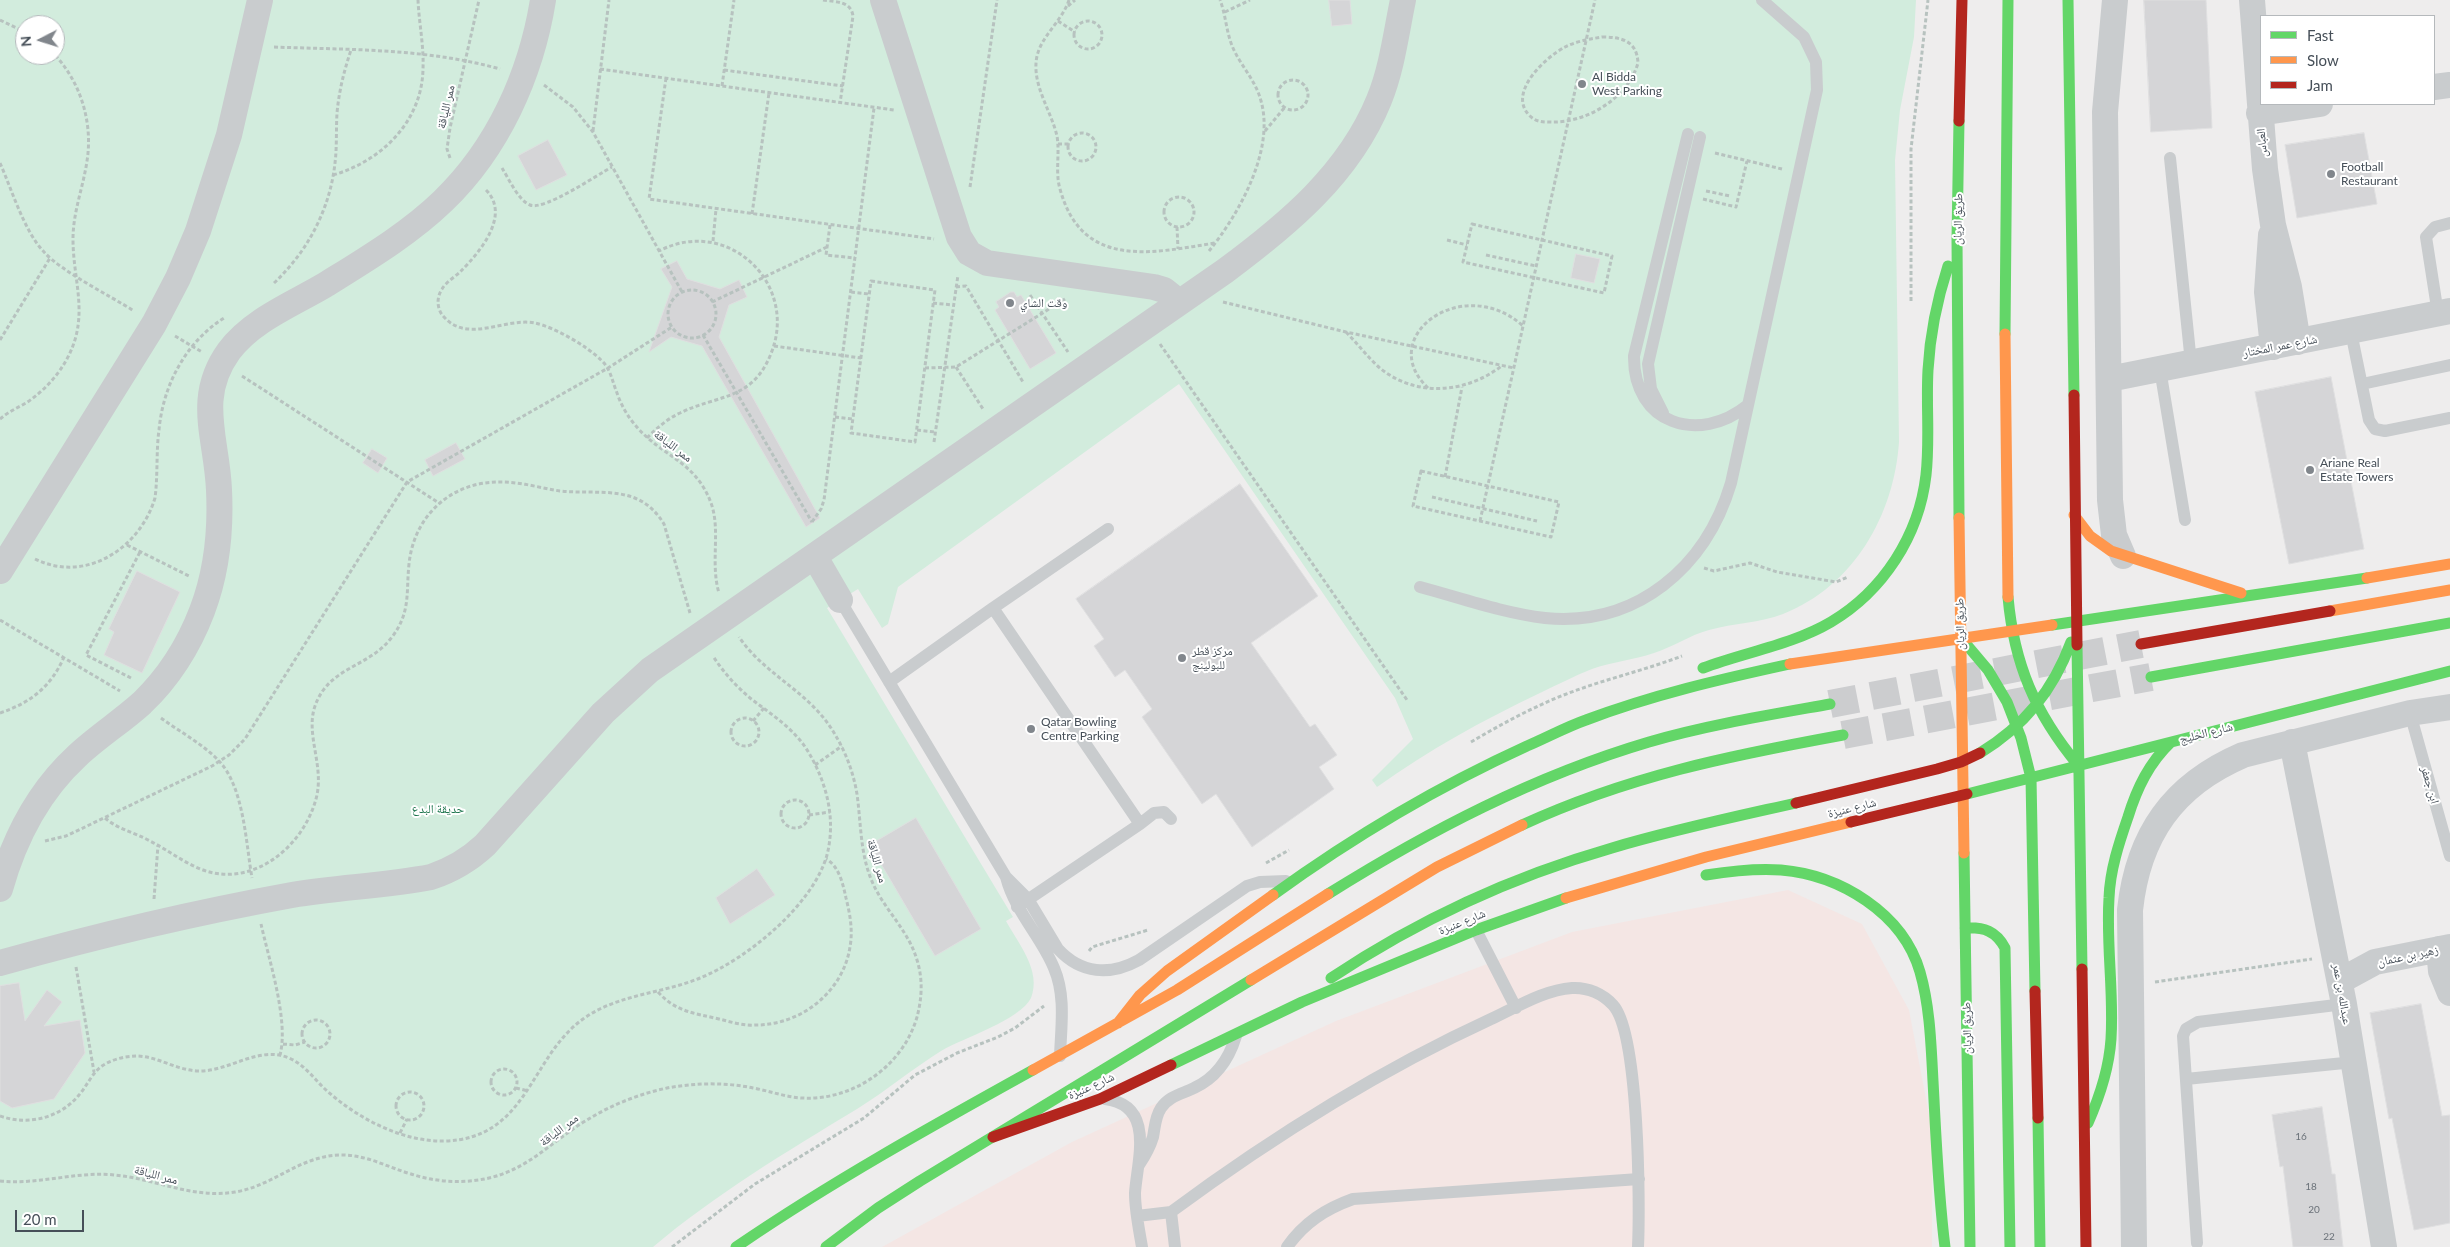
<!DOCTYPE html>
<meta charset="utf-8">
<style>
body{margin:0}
#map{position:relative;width:2450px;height:1247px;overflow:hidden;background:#eeeded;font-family:Lato,sans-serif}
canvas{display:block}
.legend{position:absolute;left:2260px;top:15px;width:175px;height:90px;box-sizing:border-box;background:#fff;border:1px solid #b5b9bc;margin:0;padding:6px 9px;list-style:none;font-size:15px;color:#464f58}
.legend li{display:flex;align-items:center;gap:10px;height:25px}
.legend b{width:25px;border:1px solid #b5b9bc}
.north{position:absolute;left:15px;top:15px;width:50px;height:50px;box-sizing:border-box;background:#fff;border:1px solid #b5b9bc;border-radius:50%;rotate:265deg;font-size:14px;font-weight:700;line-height:20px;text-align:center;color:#464f58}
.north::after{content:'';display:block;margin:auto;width:18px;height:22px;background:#81868c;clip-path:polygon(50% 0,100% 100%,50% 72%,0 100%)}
.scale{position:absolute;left:15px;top:1210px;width:69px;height:22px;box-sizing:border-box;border:2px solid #464f58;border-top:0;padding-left:6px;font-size:15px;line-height:18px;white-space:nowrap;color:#464f58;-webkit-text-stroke:4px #fff;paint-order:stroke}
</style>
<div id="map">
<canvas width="2450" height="1247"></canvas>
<ul class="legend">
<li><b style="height:6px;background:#63d668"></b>Fast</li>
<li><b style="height:6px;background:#ff974d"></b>Slow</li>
<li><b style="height:6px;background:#b3261e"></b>Jam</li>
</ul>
<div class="north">N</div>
<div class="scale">20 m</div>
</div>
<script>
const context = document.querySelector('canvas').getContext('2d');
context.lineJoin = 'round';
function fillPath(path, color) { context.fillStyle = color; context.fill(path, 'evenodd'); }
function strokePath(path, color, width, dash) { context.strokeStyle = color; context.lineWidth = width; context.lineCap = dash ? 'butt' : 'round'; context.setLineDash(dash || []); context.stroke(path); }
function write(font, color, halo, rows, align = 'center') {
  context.font = font + ' Lato,"Noto Naskh Arabic",sans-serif'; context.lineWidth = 4; context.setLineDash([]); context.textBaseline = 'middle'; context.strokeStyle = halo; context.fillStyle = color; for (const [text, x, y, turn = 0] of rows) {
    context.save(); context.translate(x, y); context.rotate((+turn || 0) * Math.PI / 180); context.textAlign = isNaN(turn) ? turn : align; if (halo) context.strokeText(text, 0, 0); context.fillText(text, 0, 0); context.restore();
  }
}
fillPath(new Path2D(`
 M 1788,890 L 1862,924 L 1909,1010 L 1932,1130 L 1932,1247 L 882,1247 L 1072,1142 L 1336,1021 L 1572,932 Z`), '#f4e6e4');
fillPath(new Path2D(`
 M 0,0 L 1916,0 L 1914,37 L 1900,110 L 1895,160 L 1899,442 C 1894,515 1854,586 1783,614 C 1760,623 1734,623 1709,630 C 1690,635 1673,647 1654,653 C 1633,660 1612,662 1592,669 C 1574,676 1557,685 1540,693 C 1483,720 1429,750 1377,787 L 1372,780 L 1413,739 L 1395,698 L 1179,384 L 898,587 L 888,624 L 882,628 L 858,589 L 827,608 L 1013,917 L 1006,921 C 1018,943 1042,971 1031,998 C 1020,1020 965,1037 941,1051 C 912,1069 886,1091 857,1109 C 786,1152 716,1194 653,1247 L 0,1247 ZM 25,25 L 55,25 L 55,55 L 25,55 Z`), '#d2ecdd');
const building = new Path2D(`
 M 1329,0 L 1350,0 L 1352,24 L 1332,26 Z
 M 2144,0 L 2206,0 L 2212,128 L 2151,132 Z
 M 2364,133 L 2377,204 L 2297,218 L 2285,145 Z
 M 548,140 L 567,175 L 536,190 L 518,156 Z
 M 1576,254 L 1600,259 L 1594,283 L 1571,278 Z
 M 677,261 L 687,279 L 720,289 L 739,280 L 747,297 L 729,305 L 719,337 L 820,518 L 806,527 L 702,346 L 671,337 L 649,352 L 672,287 L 661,269 Z
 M 1011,292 L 1014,292 L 1017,297 L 1021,295 L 1056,353 L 1030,369 L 995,310 L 999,307 L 996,302 Z
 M 2331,377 L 2364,549 L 2289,564 L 2255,392 Z
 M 456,443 L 465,459 L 433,476 L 425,460 Z
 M 372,449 L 387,458 L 378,473 L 363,463 Z
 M 1240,484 L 1318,596 L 1251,643 L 1310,727 L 1315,724 L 1337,755 L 1319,767 L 1334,789 L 1252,847 L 1216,794 L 1202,804 L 1142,717 L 1152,709 L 1125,670 L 1115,677 L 1094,646 L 1104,639 L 1076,599 Z
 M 137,571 L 180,592 L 142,673 L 104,655 L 114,632 L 109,629 Z
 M 916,818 L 981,929 L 935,956 L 870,845 Z
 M 757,869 L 775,895 L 730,924 L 716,898 Z
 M 19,983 L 25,1021 L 47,990 L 62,1002 L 44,1026 L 80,1020 L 85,1053 L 54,1099 L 12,1108 L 0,1101 L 0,986 Z
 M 2421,1004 L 2442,1116 L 2450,1115 L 2450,1223 L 2414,1230 L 2392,1118 L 2389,1119 L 2370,1013 Z
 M 2322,1107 L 2332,1174 L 2335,1174 L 2343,1247 L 2293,1247 L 2283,1166 L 2280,1167 L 2272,1115 Z`);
fillPath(building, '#d5d5d7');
strokePath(building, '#dfdfe0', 1);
strokePath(new Path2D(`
 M 1830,704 L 2141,644
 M 1843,735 L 2151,677`), '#cccdcf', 28, [28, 14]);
strokePath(new Path2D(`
 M 823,0 C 836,2 851,1 853,16 L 840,103
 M 1069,0 C 1062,21 1042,35 1037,56 C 1031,84 1051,110 1057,136 C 1060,154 1055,172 1060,189 C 1082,270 1152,253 1215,243
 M 1068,6 L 1075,0
 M 1225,12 L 1250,0
 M 0,20 L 25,32
 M 1058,21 L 1075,32
 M1074 35a14 14 0 1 1 28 0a14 14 0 1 1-28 0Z
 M 1602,37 C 1622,37 1637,41 1638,63 C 1628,98 1587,123 1551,122 C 1543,122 1536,122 1530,116 C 1506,93 1546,57 1565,47 C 1577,41 1590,39 1602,37 Z
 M 274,47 C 351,50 425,48 500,69
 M 600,69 L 894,110
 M 724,70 L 843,86
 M 666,78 L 649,199 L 934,239
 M1278 95a15 15 0 1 1 30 0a15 15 0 1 1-30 0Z
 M 544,85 L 573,107 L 593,132 L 682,292
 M 722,86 L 734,0
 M 593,131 L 609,0
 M 1265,131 L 1285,107
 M1068 147a14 14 0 1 1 28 0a14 14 0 1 1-28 0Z
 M 1058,144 L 1069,144
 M 1715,153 L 1782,169
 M 450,158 L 447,149 L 450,128 L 479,0
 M 0,163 C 12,190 24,231 44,252 C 62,272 109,295 134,311
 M 502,168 C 509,179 518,200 530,205 C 544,211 597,175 612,167
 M 333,175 C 382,161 422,121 423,69 C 424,46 419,23 418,0
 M 970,187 L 997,0
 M 486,190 C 511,215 480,252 461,271 C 455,277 446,282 442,289 C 436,298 437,310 444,317 C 468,344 506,317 535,323 C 554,327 587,346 601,360 C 611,369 612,381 617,393 C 621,405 628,417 636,426 C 662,457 695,460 711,503 C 721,530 710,563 719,593
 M 1706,191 L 1730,196
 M1164 212a15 15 0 1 1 30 0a15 15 0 1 1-30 0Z
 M 1703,199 L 1736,207 L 1747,161
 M 752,214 L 769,93
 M 1472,224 L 1612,256 L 1604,293 L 1463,262 Z
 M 830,225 L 826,255 L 855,258
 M 1177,227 L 1178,249
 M 1447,240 L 1467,245
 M 713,241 L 716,209
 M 1209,251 C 1239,214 1275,150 1261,101 C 1256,81 1241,66 1233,48 C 1226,32 1226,15 1220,0
 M 1486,255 L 1536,266
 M 871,281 L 935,290 L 915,442 L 851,433 Z
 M 274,283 C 308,251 330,209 335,163 C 337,147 336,130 337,113 C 339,91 344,71 351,50
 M 956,287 L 966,286 L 1023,382
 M668 314a24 24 0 1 1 48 0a24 24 0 1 1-48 0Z
 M 851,292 L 869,294
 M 1030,295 L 1068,352
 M 1911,301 L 1911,149 L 1928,0
 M 712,302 L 827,247
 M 1223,302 L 1346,332 L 1514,368
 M 933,303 L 953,305
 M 1346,332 C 1358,344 1368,358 1381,369 C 1418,398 1467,393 1503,365
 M 703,335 L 812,522
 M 175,336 L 202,352
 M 0,340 L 50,258
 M 1160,344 L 1407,700
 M 774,346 L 861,358
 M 956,367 L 983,409
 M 925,368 L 956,367 L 1065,299
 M 242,376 L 439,503
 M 1428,388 C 1374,337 1463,272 1523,326
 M 835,417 L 853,419
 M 0,419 C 8,412 17,408 26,403 C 44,391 59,375 69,355 C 89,314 73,281 73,239 C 73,212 83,188 87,161 C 93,123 81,83 55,55
 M 917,430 L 935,432
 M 647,438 C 657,428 667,419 680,413 C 716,395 751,401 770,356 C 801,285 728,215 659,251
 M 934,442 L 958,275
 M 1421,471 L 1559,502 L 1551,537 L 1413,506 Z
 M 1445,477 L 1462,387
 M 1432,497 L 1537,521
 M 1480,521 L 1595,0
 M 812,522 L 821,509 L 824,500 L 874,108
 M 127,545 L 189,576
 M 35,559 C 86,584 140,548 155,498 C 158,475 156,452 159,430 C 163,385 186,342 224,318
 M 1704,568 L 1714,571 L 1750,563 L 1777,572 L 1836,582 L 1848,577
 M 0,620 L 120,691
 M 131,678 L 86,655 L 140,552
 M 0,713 C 30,703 51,687 64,657
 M 161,718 C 180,732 203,744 219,761 C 244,787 246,844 252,878
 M731 732a14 14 0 1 1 28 0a14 14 0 1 1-28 0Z
 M 753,721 L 764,708
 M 1471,742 C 1505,722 1542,702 1580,689 C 1614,677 1648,669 1682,656
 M 815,765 L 842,746
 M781 814a14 14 0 1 1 28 0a14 14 0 1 1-28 0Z
 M 809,815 L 830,812
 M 105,818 C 119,830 134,832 150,841 C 168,850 184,863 203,870 C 253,888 303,847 316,799 C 325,766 305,735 315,706 C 329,666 369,668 392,637 C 411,612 406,592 409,564 C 414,515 452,481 501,482 C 521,482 541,488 560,491 C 601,495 639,483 664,524 L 690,613
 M 45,841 L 66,836 L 85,827 L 212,766 L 229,755 L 245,739 L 407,482 L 608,368 L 672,327
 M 1266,863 L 1289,850
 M 154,899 L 158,845
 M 261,924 C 269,960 289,1021 280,1055
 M 1089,951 L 1092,947 L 1148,930
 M 76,967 L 94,1072
 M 2155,982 L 2312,959
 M 658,992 C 676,1012 694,1013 719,1019 C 731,1022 744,1026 756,1025 C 801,1025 843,992 850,947 C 853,930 850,914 846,898 C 843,884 839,866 826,859
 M302 1034a14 14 0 1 1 28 0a14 14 0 1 1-28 0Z
 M 283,1044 L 295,1045 L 305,1042
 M491 1082a13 13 0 1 1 26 0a13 13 0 1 1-26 0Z
 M 516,1088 L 528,1091
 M396 1106a14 14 0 1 1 28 0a14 14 0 1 1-28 0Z
 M 0,1116 C 28,1126 60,1118 79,1095 C 87,1086 92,1073 102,1066 C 112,1059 126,1056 138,1056 C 159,1057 176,1070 198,1071 C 229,1072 258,1045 289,1058 C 305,1065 314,1079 326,1090 C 357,1118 402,1142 444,1141 C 528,1139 529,1058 583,1019 C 618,994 661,994 700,978 C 747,959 813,905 827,855 C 836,819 827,784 809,753 C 795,729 772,715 750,698 C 736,686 723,672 713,656
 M 400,1133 L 407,1119
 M 0,1181 C 39,1185 76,1171 115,1175 C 156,1179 192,1199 235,1192 C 274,1186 300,1155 342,1155 C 367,1155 387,1167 411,1174 C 435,1182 463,1184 489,1178 C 529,1169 553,1140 587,1120 C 611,1105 639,1094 667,1088 C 695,1083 725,1082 753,1088 C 770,1091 785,1097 802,1098 C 853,1101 903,1066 917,1017 C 922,998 923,979 917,960 C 908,929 883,909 871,879 C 860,851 861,823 857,794 C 853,770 844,748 831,728 C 806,690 764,674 739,637
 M 672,1247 L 755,1184 L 864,1118 L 915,1075 L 957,1053 L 998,1037 L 1015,1028 L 1044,1006`), '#b7c2bf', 3, [4, 2.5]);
strokePath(new Path2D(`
 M 1688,134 L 1634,356 C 1633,424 1699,445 1748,405
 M 2170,158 L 2191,363
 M 2438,314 L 2426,237 L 2435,227 L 2450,223
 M 2351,332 L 2369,420 L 2375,429 L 2385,431 L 2450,418
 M 2160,369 L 2185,520
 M 2362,384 L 2450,365
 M 1663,413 L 1651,389 L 1648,364 L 1700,137
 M 1420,587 C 1461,598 1503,613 1545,618 C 1637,627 1706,567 1731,483 L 1817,90 L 1816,62 L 1804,37 L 1762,0
 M 840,600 L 1006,877 C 1015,912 1041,936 1054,968 C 1066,996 1061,1027 1060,1056
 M 993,608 L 1108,529
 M 889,682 L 993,608 L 1140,824 L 1017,907
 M 2410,713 L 2450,856
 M 1140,824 L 1154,813 L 1164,812 L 1171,819
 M 1006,877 L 1028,899 L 1058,949 C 1081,974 1110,976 1139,960 L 1247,886 L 1260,882 L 1286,881
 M 1476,930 L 1516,1008
 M 2186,1079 L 2354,1062
 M 1105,1099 C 1156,1105 1137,1161 1135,1193 C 1135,1211 1139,1229 1142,1247
 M 1139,1165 C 1145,1156 1150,1147 1153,1137 C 1155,1127 1155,1117 1161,1108 C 1169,1096 1182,1094 1194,1088 C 1216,1078 1229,1059 1236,1036
 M 1137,1216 L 1171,1212
 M 2197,1243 L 2183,1036 L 2186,1029 L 2198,1022 L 2344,1004
 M 1175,1247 L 1171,1212 C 1271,1138 1378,1071 1491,1019 C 1517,1007 1544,990 1572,988 C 1588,987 1603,994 1613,1005 C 1639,1033 1640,1204 1638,1247
 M 1287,1247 C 1304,1223 1325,1209 1353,1199 L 1639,1179`), '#c9ccce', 12);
strokePath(new Path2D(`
 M 883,0 L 959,237 L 969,253 L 987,263 L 1154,287 L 1164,290 L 1179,302
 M 2115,0 L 2105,112 L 2110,500 L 2114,535 L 2123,556
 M 2252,0 L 2265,169 L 2273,225 L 2289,287 L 2298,342
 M 2434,87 L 2450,85
 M 2259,113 L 2320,104
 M 2271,235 L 2267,292 L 2273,347
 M 2109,379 L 2450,311
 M 815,557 L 840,600
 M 0,571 L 154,324 L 178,278 L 198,231 L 229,135 L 260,0
 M 2292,742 L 2344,1004 L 2384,1247
 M 0,889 C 14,839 38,792 77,756 C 97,737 121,722 142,703 C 168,678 189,645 202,611 C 217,572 221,531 219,490 C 217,438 195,398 229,351 C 252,320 293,304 325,285 C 365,260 409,234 443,201 C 498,148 531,75 543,0
 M 2439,949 L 2441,971 L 2450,993
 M 0,963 C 96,936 193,913 292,895 C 338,887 385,886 431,877 C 452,870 469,860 485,845 L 603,713 L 650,670 L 1225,271 C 1287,225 1349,174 1379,100 C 1392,68 1396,34 1403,0
 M 2340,981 L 2375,962 L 2450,947
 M 2134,1247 L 2130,910 C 2138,835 2173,785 2243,755 L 2410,713 L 2450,707`), '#c9ccce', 26);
strokePath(new Path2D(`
 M 2068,0 L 2074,395
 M 2005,334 L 2008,0
 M 1959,518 L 1957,239 L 1959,121
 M 2008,597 C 2014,664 2035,713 2078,765
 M 2052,625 L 2367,578
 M 1961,638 L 1988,670 L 2007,702 L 2021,738 L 2031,778 L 2035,991
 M 2077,645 L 2082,969
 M 1703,668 C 1745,652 1792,645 1831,622 C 1883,591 1919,536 1926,475 C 1930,440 1926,405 1928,370 C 1930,334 1937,300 1948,266
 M 2151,677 L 2450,623
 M 1980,753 C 2024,726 2053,691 2071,642
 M 1967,794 L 2450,671
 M 1522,825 C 1629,776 1728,756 1843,735
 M 1964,853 L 1970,1247
 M 1706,875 C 1731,871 1756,868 1781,870 C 1840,875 1903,913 1920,972 C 1930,1007 1931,1044 1933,1081 C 1936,1136 1938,1192 1945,1247
 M 1328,894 C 1429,831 1534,776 1649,742 C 1708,725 1769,715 1830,704
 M 1273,895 C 1353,837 1437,787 1527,746 C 1546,738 1566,727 1586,720 C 1652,695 1721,679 1790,664
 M 1965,928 C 1984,927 1996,931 2005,948 L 2010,1247
 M 1331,978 C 1418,920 1511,877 1612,848 C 1672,830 1734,817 1796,803
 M 1171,1065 L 1302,1002 L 1476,930 L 1566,898
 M 2038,1118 L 2040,1247
 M 2088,1123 C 2100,1096 2109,1069 2111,1039 C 2114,992 2106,945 2109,898 C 2110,870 2119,843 2128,817 C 2137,788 2149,763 2171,742
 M 736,1247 C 831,1182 932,1126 1033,1070
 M 826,1247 L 878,1208 L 920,1181 L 1251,980`), '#63d668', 11);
strokePath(new Path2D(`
 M 2005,334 L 2008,597
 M 2074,515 L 2090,536 L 2111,551 L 2241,593
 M 1959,518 L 1964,853
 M 2367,578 L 2450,564
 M 2330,611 L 2450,590
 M 1790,664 L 2052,625
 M 1566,898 L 1706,857 L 1851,822
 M 1251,980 L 1437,867 L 1522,825
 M 1118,1023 L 1140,995 L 1167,971 L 1273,895
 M 1033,1070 L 1177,990 L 1328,894`), '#ff974d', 11);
strokePath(new Path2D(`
 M 1959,121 L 1962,0
 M 2074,395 L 2077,645
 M 2141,644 L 2330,611
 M 1796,803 L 1937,769 L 1961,762 L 1980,753
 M 1851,822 L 1967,794
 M 2082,969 L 2086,1247
 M 2035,991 L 2038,1118
 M 993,1137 L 1100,1099 L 1171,1065`), '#b3261e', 11);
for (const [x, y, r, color] of [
 [1582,84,5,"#81868c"],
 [2331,174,5,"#81868c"],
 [1010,303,5,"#81868c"],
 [2310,470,5,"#81868c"],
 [1182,658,5,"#81868c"],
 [1031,729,5,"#81868c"]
]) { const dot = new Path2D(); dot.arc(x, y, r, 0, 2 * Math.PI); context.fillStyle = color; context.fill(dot); strokePath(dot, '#fff', 2); }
write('10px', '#6b7279', null, [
 ["16",2301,1137],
 ["18",2311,1187],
 ["20",2314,1210],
 ["22",2329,1237]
]);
write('12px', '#464f58', '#fff', [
 ["Al Bidda",1592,77],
 ["West Parking",1592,91],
 ["Football",2341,167],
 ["Restaurant",2341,181],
 ["وقت الشاي",1020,303],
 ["Ariane Real",2320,463],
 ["Estate Towers",2320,477],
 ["مركز قطر",1192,651],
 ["للبولينج",1192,665],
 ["Qatar Bowling",1041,722],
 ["Centre Parking",1041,736]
], 'left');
write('12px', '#464f58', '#fff', [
 ["ممر اللياقة",446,107,-77],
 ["العباس",2262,143,-96],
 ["طريق الريان",1958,219,-89],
 ["شارع عمر المختار",2280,346,-11],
 ["ممر اللياقة",673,446,37],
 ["طريق الريان",1960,624,-91],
 ["شارع الخليج",2206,733,-14],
 ["ابن جعفر",2430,785,74],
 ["شارع عنيزة",1852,808,-14],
 ["ممر اللياقة",877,861,74],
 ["شارع عنيزة",1462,922,-22],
 ["زهير بن عثمان",2408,956,-12],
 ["عبدالله بن عمر",2342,994,80],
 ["طريق الريان",1967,1028,-91],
 ["شارع عنيزة",1091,1086,-24],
 ["ممر اللياقة",559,1130,-37],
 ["ممر اللياقة",156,1175,15]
]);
write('12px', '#1c744c', '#fff', [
 ["حديقة البدع",438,809]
]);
</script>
